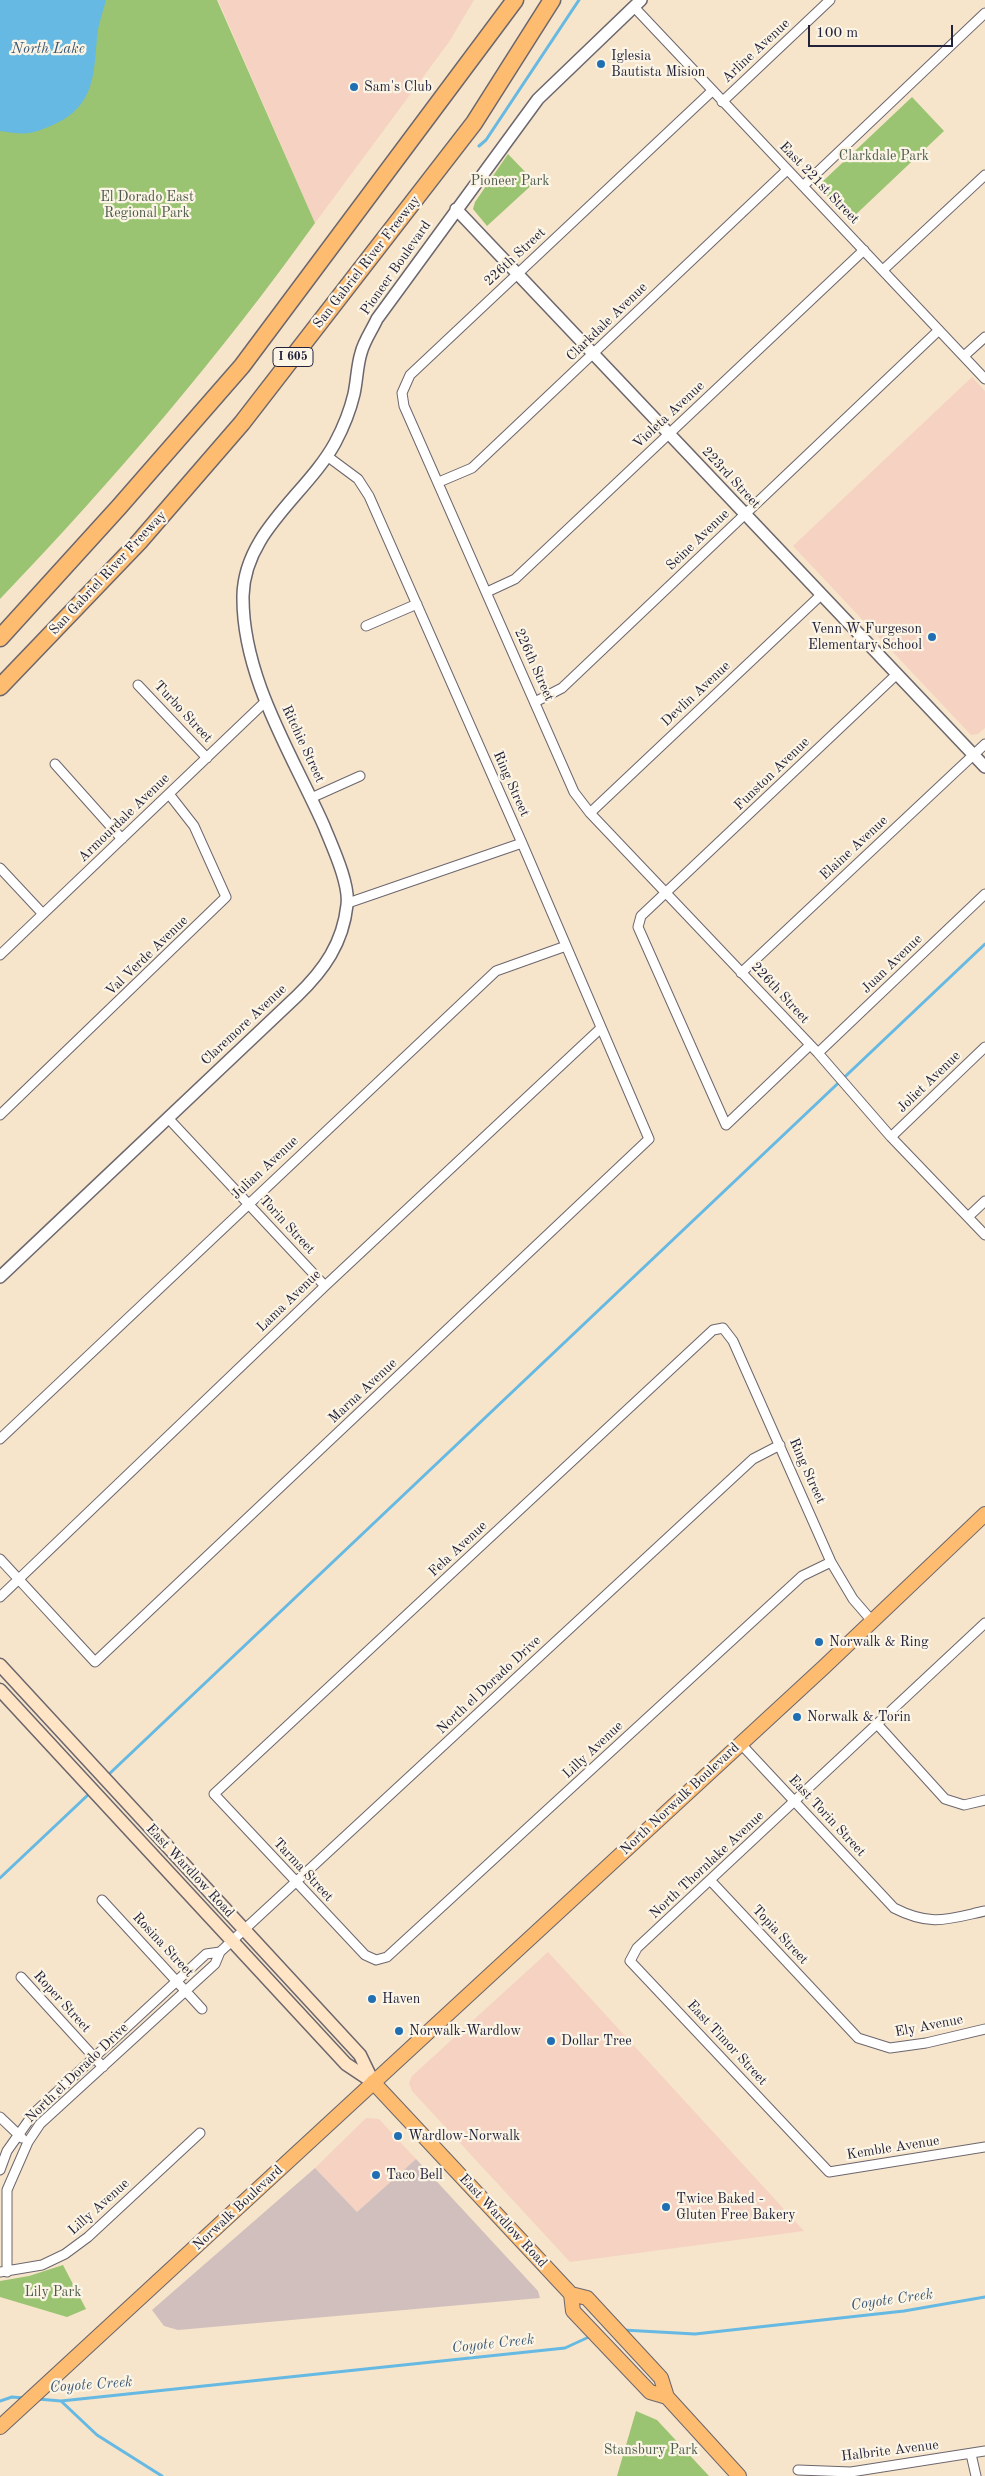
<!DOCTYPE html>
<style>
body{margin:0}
#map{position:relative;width:985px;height:2476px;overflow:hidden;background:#f6e5cb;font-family:"Old Standard TT",serif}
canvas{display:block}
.scale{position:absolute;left:808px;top:25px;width:145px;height:22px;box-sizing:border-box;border:2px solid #22223b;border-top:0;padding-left:6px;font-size:15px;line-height:18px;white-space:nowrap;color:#22223b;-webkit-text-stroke:4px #fcf5e5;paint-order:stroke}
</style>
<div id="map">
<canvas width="985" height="2476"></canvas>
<div class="scale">100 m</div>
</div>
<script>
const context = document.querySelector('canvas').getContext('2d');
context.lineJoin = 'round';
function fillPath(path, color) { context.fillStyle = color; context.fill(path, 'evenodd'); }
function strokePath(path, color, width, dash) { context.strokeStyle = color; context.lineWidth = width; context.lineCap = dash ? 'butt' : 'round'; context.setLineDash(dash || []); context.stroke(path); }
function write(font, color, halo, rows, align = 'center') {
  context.font = font + ' "Old Standard TT",serif'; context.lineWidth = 4.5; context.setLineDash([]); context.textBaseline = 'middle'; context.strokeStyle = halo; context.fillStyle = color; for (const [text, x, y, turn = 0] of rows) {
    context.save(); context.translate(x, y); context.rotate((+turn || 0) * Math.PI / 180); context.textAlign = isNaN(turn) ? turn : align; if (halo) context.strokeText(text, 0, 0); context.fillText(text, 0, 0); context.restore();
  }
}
fillPath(new Path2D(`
 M 218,0 L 474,0 L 449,42 L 315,223 Z
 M 972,377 L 985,391 L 985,728 L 978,734 L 971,735 L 793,546 Z
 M 548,1952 L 804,2231 L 570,2262 L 412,2091 L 409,2083 L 412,2076 Z
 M 366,2118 L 379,2119 L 416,2159 L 357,2212 L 315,2168 Z`), '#f5d2c2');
fillPath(new Path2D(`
 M 416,2159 L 538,2291 L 540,2298 L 178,2330 L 164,2326 L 152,2310 L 315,2168 L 357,2212 Z`), '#d1bfbd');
fillPath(new Path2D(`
 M 0,0 L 217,0 L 315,223 C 220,356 113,481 0,599 Z
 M 912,97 L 944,131 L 850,220 L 823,192 L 821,183 Z
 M 508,154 L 535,182 L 487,226 L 473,209 L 475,202 Z
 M 63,2265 L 86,2309 L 67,2317 L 0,2297 L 0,2281 L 29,2276 Z
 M 636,2411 L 657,2420 L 709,2476 L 617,2476 Z`), '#9ac471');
fillPath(new Path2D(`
 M 0,0 L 106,0 C 103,12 98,25 97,37 C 94,75 94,106 55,124 C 30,135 27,135 0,131 Z`), '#66b9e2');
strokePath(new Path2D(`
 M 479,146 L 486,140 L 579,0
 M 107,1776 L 985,944
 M 0,1878 L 90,1793
 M 623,2330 L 695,2334 L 904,2311 L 985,2297
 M 38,2399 L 61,2401 L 565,2348 L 591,2336
 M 0,2401 L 12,2397 L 24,2398
 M 61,2401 L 97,2435 L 162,2476`), '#66b9e2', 3);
const minor = new Path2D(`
 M 634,7 L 985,379
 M 712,91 L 410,375 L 402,393 L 404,406 L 574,792 L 590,813 L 818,1053 L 891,1137 L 985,1235
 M 722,102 L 830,0
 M 803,186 L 985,13
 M 883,270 L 985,175
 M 964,356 L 985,337
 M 439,482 L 472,468 L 787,170
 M 487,592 L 515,579 L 864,250
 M 366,626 L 417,604
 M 138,685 L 207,758
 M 535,702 L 562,688 L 939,330
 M 55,764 L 122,839
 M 311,798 L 360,776
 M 590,813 L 821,595
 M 0,868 L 43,914
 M 348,903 L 522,843
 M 0,955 L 266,701
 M 741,973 L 985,744
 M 810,1045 L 726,1125 L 638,927 L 641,916 L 897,674
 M 818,1053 L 985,894
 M 0,1115 L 226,897 L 194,826 L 169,794
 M 168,1118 L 325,1286
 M 891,1137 L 985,1047
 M 968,1217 L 985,1201
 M 0,1439 L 496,971 L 566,946
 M 0,1559 L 95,1662 L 649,1139 L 522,843 L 369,496 L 358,479 L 327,456
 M 831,1562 L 802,1576 L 387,1957 L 376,1960 L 365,1955 L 214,1794 L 713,1330 L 723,1328 L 733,1341 L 831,1562 L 853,1599 L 872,1621
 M 0,1597 L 325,1286 L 601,1028
 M 985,1623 L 637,1948 L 630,1961 L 829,2172 L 985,2147
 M 877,1724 L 945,1799 L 964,1805 L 985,1800
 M 740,1743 L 894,1908 C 931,1927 948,1919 985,1911
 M 710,1880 L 858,2038 L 890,2048 L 926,2043 L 985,2029
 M 102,1900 L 202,2009
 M 21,1977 L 103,2067
 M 0,2117 L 22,2138
 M 0,2170 L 7,2151 L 34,2113 L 206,1954 L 220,1952
 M 0,2272 L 42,2265 L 65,2254 L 88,2237 L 200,2133
 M 7,2272 L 7,2190 L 28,2142 L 40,2124 L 215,1964 L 220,1952 L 753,1459 L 780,1445
 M 971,2454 L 976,2476
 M 798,2470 L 851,2472 L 985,2451`);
const tertiary = new Path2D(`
 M 456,209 L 985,767
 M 0,1277 L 297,996 C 324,970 343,943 347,905 C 350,884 332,846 324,826 C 292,754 242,677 243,596 C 244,532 307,494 335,443 C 343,428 350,411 354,394 C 357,380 357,366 361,353 C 364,341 372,330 377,319 L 538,99 L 641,0`);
const secondary = new Path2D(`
 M 0,1665 L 360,2055 L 373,2082
 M 0,1690 L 346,2064 L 373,2082`);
const primary = new Path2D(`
 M 373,2082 L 571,2294 L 587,2298 L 661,2378 L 667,2397 L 739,2476
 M 571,2294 L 573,2311 L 650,2392 L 667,2397
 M 0,2427 L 824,1667 L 985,1514`);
const motorway = new Path2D(`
 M 0,638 L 119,507 L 242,366 L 515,0
 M 0,687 L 139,542 L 242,423 L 474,123 L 552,0`);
strokePath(minor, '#6c666d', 11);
strokePath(tertiary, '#6c666d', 14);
strokePath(secondary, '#6c666d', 15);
strokePath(primary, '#6c666d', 16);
strokePath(motorway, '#6c666d', 19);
strokePath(minor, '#fff', 9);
strokePath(tertiary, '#fff', 11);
strokePath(secondary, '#ffe4c6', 12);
strokePath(primary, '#febc70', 14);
strokePath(motorway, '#febc70', 16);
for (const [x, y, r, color] of [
 [601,64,5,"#1f6fb2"],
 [354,87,5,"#1f6fb2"],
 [932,637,5,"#1f6fb2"],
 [819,1642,5,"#1f6fb2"],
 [797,1717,5,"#1f6fb2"],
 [372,1999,5,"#1f6fb2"],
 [399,2031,5,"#1f6fb2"],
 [551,2041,5,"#1f6fb2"],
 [398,2136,5,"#1f6fb2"],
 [376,2175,5,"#1f6fb2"],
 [666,2207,5,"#1f6fb2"]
]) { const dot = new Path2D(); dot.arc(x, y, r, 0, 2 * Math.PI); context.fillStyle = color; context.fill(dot); strokePath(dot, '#fcf5e5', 2); }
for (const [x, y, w] of [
 [293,357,40]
]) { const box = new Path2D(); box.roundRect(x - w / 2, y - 9.5, w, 19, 4); context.fillStyle = '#fcf5e5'; context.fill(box); strokePath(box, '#22223b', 1); }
write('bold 12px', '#22223b', null, [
 ["I 605",293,357]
]);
write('14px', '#22223b', '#fcf5e5', [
 ["Arline Avenue",756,51,-43],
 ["East 221st Street",819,183,46],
 ["226th Street",515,257,-43],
 ["San Gabriel River Freeway",367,262,-52],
 ["Pioneer Boulevard",396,268,-55],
 ["Clarkdale Avenue",607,322,-44],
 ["Violeta Avenue",669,415,-43],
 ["223rd Street",731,478,47],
 ["Seine Avenue",698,540,-44],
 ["San Gabriel River Freeway",108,573,-47],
 ["226th Street",534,665,66],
 ["Devlin Avenue",696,694,-43],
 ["Turbo Street",183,712,47],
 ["Ritchie Street",303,744,65],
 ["Funston Avenue",772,774,-44],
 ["Ring Street",511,784,66],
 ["Armourdale Avenue",124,818,-44],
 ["Elaine Avenue",854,848,-43],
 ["Val Verde Avenue",147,956,-44],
 ["Juan Avenue",892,964,-44],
 ["226th Street",780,993,47],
 ["Claremore Avenue",244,1025,-43],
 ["Joliet Avenue",929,1082,-44],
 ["Julian Avenue",265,1168,-43],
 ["Torin Street",287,1225,47],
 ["Lama Avenue",289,1301,-44],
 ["Marna Avenue",363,1391,-43],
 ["Ring Street",807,1471,66],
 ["Fela Avenue",458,1549,-43],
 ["North el Dorado Drive",489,1685,-43],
 ["Lilly Avenue",593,1750,-43],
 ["North Norwalk Boulevard",680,1799,-43],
 ["East Torin Street",827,1816,47],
 ["North Thornlake Avenue",707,1865,-43],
 ["Tarma Street",303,1870,47],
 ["East Wardlow Road",190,1871,47],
 ["Topia Street",780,1935,47],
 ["Rosina Street",163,1945,47],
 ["Roper Street",62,2002,48],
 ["Ely Avenue",929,2026,-11],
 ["East Timor Street",727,2043,47],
 ["North el Dorado Drive",77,2073,-44],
 ["Kemble Avenue",893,2148,-9],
 ["Lilly Avenue",99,2207,-42],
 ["Norwalk Boulevard",238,2208,-43],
 ["East Wardlow Road",503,2221,47],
 ["Halbrite Avenue",890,2451,-7]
]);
write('14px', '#22223b', '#fcf5e5', [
 ["Iglesia",611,56],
 ["Bautista Mision",611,72],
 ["Sam's Club",364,87],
 ["Venn W Furgeson",922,629,"right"],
 ["Elementary School",922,645,"right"],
 ["Norwalk & Ring",829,1642],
 ["Norwalk & Torin",807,1717],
 ["Haven",382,1999],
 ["Norwalk-Wardlow",409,2031],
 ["Dollar Tree",561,2041],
 ["Wardlow-Norwalk",408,2136],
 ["Taco Bell",386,2175],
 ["Twice Baked -",676,2199],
 ["Gluten Free Bakery",676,2215]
], 'left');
write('14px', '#4c5b4e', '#fcf5e5', [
 ["Clarkdale Park",884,156],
 ["Pioneer Park",510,181],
 ["El Dorado East",147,197],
 ["Regional Park",147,213],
 ["Lily Park",53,2292],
 ["Stansbury Park",651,2450]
]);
write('italic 15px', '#3a5775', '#fcf5e5', [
 ["North Lake",48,49],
 ["Coyote Creek",892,2300,-8],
 ["Coyote Creek",493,2344,-6],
 ["Coyote Creek",91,2385,-4]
]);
</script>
